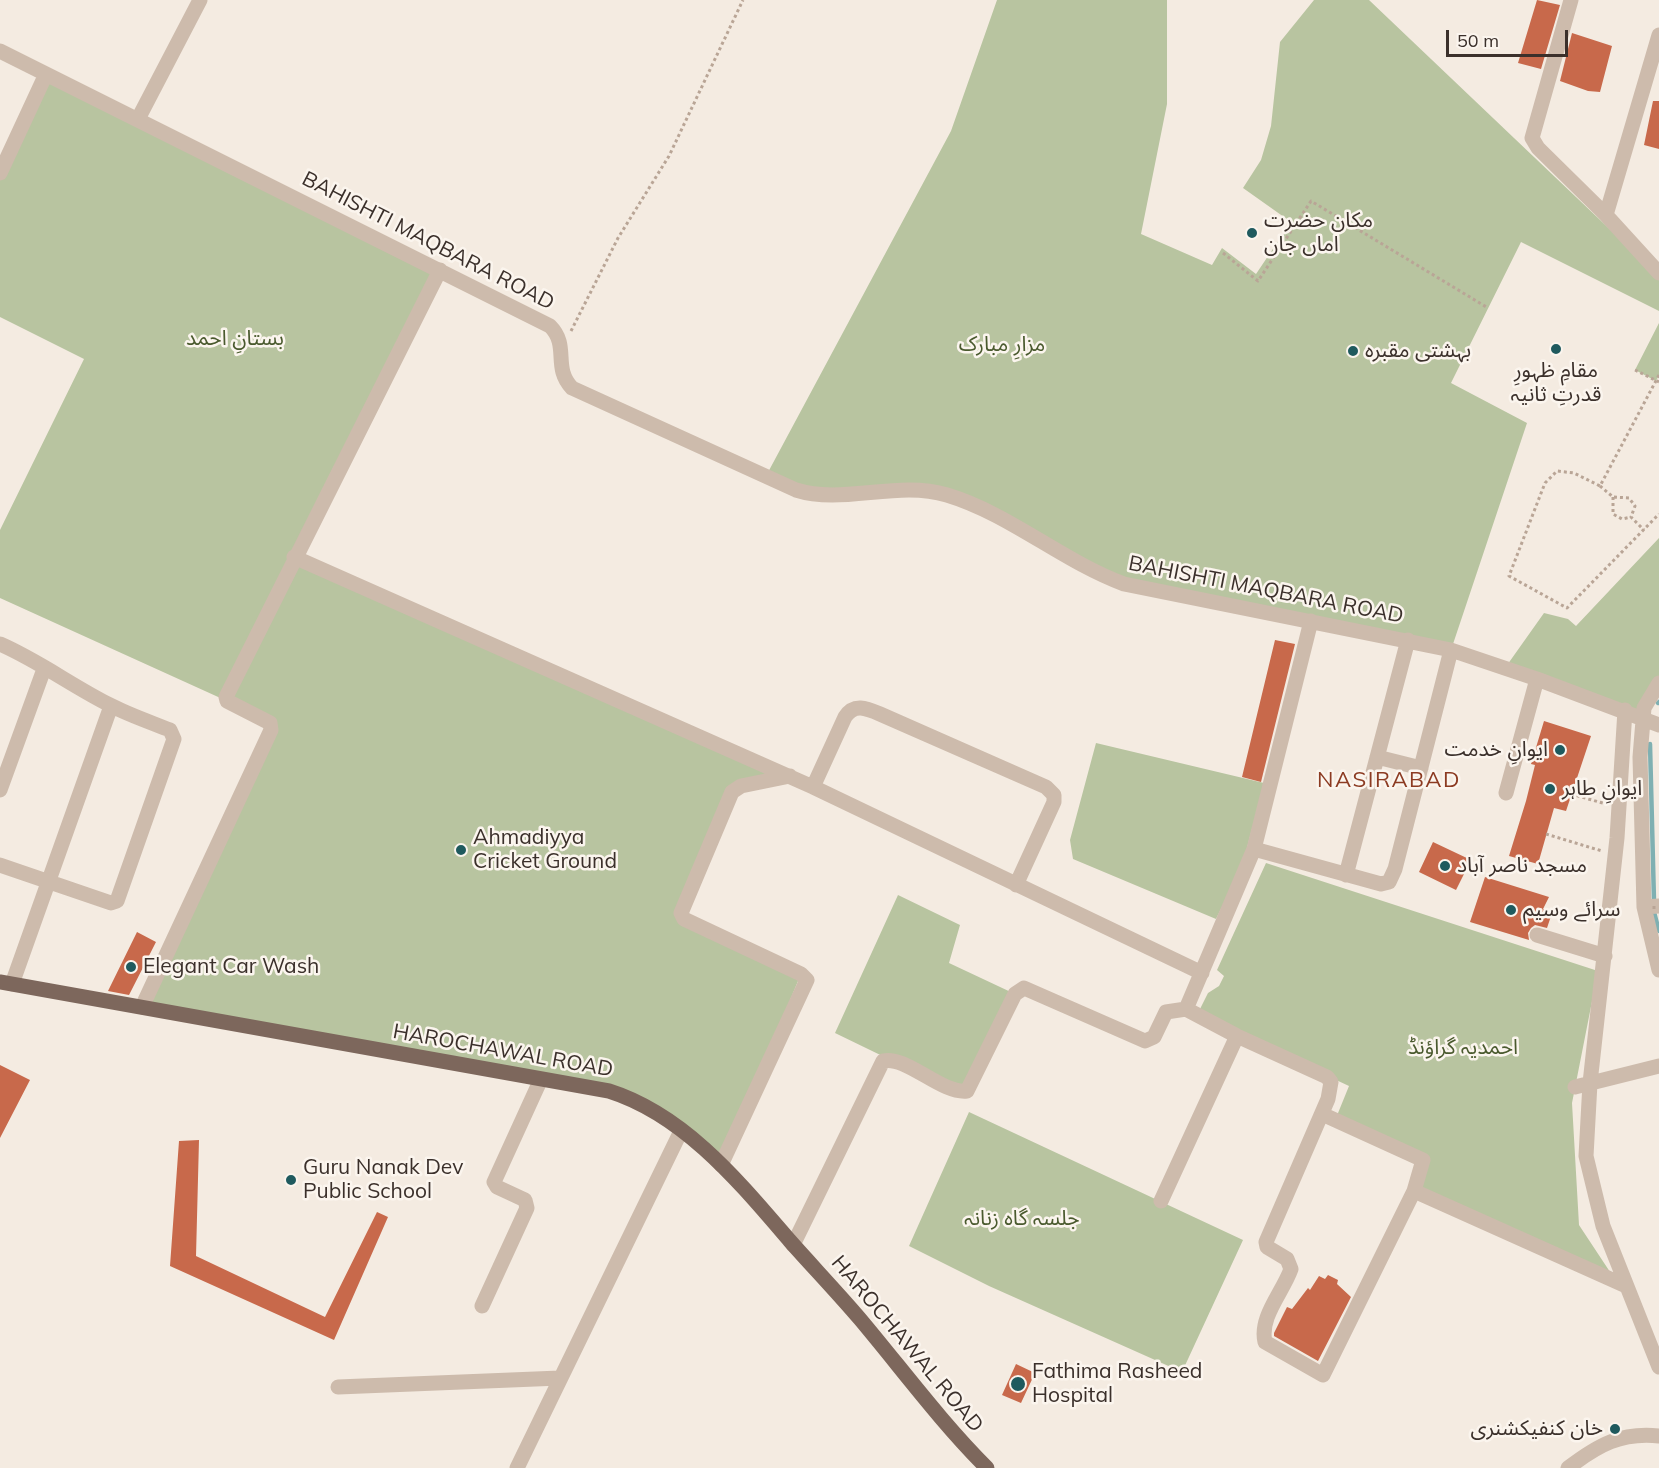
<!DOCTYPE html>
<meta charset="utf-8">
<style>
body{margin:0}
#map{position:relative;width:1659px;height:1468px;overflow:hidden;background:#f4ebe1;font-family:Mulish,sans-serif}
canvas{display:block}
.scale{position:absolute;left:1446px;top:30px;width:122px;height:27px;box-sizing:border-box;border:3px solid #3b302b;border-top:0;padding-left:8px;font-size:18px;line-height:21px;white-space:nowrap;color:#3b302b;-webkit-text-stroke:4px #fbf5ee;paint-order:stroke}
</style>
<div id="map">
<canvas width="1659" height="1468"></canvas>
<div class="scale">50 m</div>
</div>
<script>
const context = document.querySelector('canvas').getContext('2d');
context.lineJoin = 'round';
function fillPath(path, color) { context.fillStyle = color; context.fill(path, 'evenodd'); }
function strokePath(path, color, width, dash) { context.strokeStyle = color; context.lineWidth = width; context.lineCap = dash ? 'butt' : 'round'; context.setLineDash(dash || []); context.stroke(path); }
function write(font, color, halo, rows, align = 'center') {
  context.font = font + ' Mulish,"Noto Sans Arabic",sans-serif'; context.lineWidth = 5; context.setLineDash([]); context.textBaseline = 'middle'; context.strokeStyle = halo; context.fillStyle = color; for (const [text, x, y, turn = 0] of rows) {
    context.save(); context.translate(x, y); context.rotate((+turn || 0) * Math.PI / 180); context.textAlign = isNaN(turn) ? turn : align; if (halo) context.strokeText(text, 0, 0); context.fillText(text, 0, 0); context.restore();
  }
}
fillPath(new Path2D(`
 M 997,0 L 1167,0 L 1167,104 L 1141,234 L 1212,265 L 1222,248 L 1256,274 L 1291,222 L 1243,188 L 1261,160 L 1271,126 L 1280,42 L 1314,0 L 1369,0 L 1659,276 L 1659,311 L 1521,242 L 1451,383 L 1527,423 L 1451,650 L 1124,584 L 977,506 L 923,491 L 826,495 L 766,476 L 951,131 Z
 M 50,76 L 440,270 L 298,558 L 790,776 L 741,786 L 681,913 L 801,974 L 721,1165 L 635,1101 L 142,1007 L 271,730 L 227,701 L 0,598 L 0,530 L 84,359 L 0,317 L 0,180 Z
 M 1659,323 L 1659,375 L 1656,381 L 1635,370 Z
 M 1659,538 L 1659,683 L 1642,717 L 1505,668 L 1544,613 L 1568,619 L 1576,626 Z
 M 1096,743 L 1264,783 L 1242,867 L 1216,919 L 1073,859 L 1070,840 Z
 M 1266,863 L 1598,971 L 1572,1103 L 1579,1225 L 1614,1278 L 1417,1190 L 1429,1160 L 1336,1118 L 1349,1086 L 1197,1015 L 1208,993 L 1219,986 L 1224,976 L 1217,970 Z
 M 898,895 L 960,925 L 949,963 L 1015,994 L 967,1091 L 901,1065 L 835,1033 Z
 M 969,1112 L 1243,1240 L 1182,1372 L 989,1286 L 909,1246 Z`), '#b8c4a0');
strokePath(new Path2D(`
 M 1658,703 L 1659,702
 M 1650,744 L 1654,901
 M 1654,912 L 1659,931`), '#7fb0b2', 4.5);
fillPath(new Path2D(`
 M 1537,0 L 1560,5 L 1541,69 L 1518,63 Z
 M 1572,33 L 1612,46 L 1600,92 L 1588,91 L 1560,81 Z
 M 1653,101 L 1659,101 L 1659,149 L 1644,145 Z
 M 1275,640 L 1295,644 L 1261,782 L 1242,777 Z
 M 1544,721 L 1591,736 L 1566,811 L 1554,808 L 1538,864 L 1509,856 L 1526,801 L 1535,765 L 1531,764 Z
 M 1433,842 L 1471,860 L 1456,890 L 1419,872 Z
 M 1485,877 L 1549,897 L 1543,909 L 1553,910 L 1547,928 L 1535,925 L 1531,928 L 1528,933 L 1529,940 L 1470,922 Z
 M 137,932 L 156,942 L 129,995 L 108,991 Z
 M 0,1065 L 30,1080 L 0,1138 Z
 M 199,1140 L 196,1256 L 325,1317 L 377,1212 L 388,1217 L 334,1340 L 170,1266 L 179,1141 Z
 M 1328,1275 L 1338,1280 L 1337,1284 L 1351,1297 L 1318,1361 L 1274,1336 L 1274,1333 L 1287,1307 L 1292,1309 L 1308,1288 L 1310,1290 L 1319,1276 L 1325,1279 Z
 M 1016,1364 L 1035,1373 L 1021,1403 L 1002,1395 Z`), '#c8694b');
strokePath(new Path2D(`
 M 1223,253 L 1258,281 L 1311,201 L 1488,308
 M 571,331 L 618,238 L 669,156 L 743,0
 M 1635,370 L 1659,382
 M 1659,375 L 1600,486 L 1574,473 L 1557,471 L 1545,483 L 1509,576 L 1567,608 L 1659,514
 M 1600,486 L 1613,497 L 1629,498 L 1635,506 L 1631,517 L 1644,530
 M 1613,497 L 1613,514 L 1622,519 L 1631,517
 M 1571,794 L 1606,804
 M 1546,834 L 1602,851`), '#b9a596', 3, [3, 3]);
strokePath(new Path2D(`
 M 1571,0 L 1532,138 L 1538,148 L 1606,215 L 1659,273
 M 0,51 L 550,326 C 570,346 552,367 572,388 L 796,490 C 843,505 897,480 947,495 C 1010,514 1062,561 1124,584 L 1451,650 L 1537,679 L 1659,725
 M 138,119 L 200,0
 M 0,173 L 46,74
 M 1606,215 L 1659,35
 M 294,557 L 813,787 L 1202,973
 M 1311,621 L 1254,849 L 1186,1009 L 1237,1036 L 1327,1077 L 1331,1082 L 1328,1099 L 1266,1242 L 1267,1247 L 1287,1259 L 1291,1269 C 1283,1292 1259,1317 1265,1342 L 1323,1375 L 1414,1191
 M 0,644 C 39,661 72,686 110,705 C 129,715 150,722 170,730 L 174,739 L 117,901 L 111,903 L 0,865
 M 1659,683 L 1644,708 L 1640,757 L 1644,907 L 1659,970
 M 1625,710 L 1617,838 L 1590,1083 L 1586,1156 L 1603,1226 L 1659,1367
 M 1377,757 L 1421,768
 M 813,787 L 845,717 C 854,703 866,708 880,714 L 1046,787 L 1054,795 L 1054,802 L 1016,885
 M 0,790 L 44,669
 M 1506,793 L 1537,679
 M 1254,849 L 1381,884 L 1389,882 L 1395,869 L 1451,650
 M 1346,875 L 1408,640
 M 1644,907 L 1659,906
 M 1537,935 L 1605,956
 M 12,984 L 111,706
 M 142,1007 L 271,730 L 270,723 L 227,701 L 226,697 L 440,270
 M 1575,1087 L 1659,1066
 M 1322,1114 L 1423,1160 L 1414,1191 L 1626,1286
 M 721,1165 L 807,980 L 801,974 L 684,919 L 681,913 L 732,792 L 741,786 L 790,776
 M 1161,1201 L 1237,1036
 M 793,1245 L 883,1061 C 906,1055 941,1094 967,1091 L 1015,994 L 1024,988 L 1145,1041 L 1154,1037 L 1166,1012 L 1186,1009
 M 482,1306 L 527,1208 L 525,1200 L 497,1187 L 494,1182 L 541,1079
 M 338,1387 L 560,1378
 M 517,1468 L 681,1131
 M 1568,1468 C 1598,1445 1621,1432 1659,1436`), '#cdbbac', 15);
strokePath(new Path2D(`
 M 0,982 L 609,1091 C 685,1115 740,1183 790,1241 C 813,1267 837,1292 860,1319 C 902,1369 941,1422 987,1468`), '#7d675c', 15);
strokePath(new Path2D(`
 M 1654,906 L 1654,911`), '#b9a596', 3, [3, 3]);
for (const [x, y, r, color] of [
 [1252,233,6,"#1f5a5e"],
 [1556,349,6,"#1f5a5e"],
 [1353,351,6,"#1f5a5e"],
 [1560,750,6,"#1f5a5e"],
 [1550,789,6,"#1f5a5e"],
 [461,850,6,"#1f5a5e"],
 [1445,866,6,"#1f5a5e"],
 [1511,910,6,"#1f5a5e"],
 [131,967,6,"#1f5a5e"],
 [291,1180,6,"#1f5a5e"],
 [1018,1384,8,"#1f5a5e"],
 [1615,1429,6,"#1f5a5e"]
]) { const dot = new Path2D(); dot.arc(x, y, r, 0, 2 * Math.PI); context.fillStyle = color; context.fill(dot); strokePath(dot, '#fbf5ee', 2); }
write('21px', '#3b302b', '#fbf5ee', [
 ["مکان حضرت",1264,221],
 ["اماں جان",1264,245],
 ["بہشتی مقبرہ",1365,351],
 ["مقامِ ظہورِ",1556,371,"center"],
 ["قدرتِ ثانیہ",1556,395,"center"],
 ["ایوانِ خدمت",1548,750,"right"],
 ["ایوانِ طاہر",1562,789],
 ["Ahmadiyya",473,838],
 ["Cricket Ground",473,862],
 ["مسجد ناصر آباد",1457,866],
 ["سرائے وسیم",1523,910],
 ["Elegant Car Wash",143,967],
 ["Guru Nanak Dev",303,1168],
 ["Public School",303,1192],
 ["Fathima Rasheed",1032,1372],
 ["Hospital",1032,1396],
 ["خان کنفیکشنری",1603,1429,"right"]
], 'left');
write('21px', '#3b302b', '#fbf5ee', [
 ["BAHISHTI MAQBARA ROAD",428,241,27],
 ["BAHISHTI MAQBARA ROAD",1266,590,11],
 ["HAROCHAWAL ROAD",503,1051,10],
 ["HAROCHAWAL ROAD",907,1344,50]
]);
write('21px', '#4a5a2e', '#fbf5ee', [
 ["بستانِ احمد",235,339],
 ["مزارِ مبارک",1002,345],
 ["احمدیہ گراؤنڈ",1463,1048],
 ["جلسہ گاہ زنانہ",1022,1219]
]);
context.letterSpacing = '1.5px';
write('22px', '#8c3b22', '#fbf5ee', [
 ["NASIRABAD",1389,780]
]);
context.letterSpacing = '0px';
</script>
